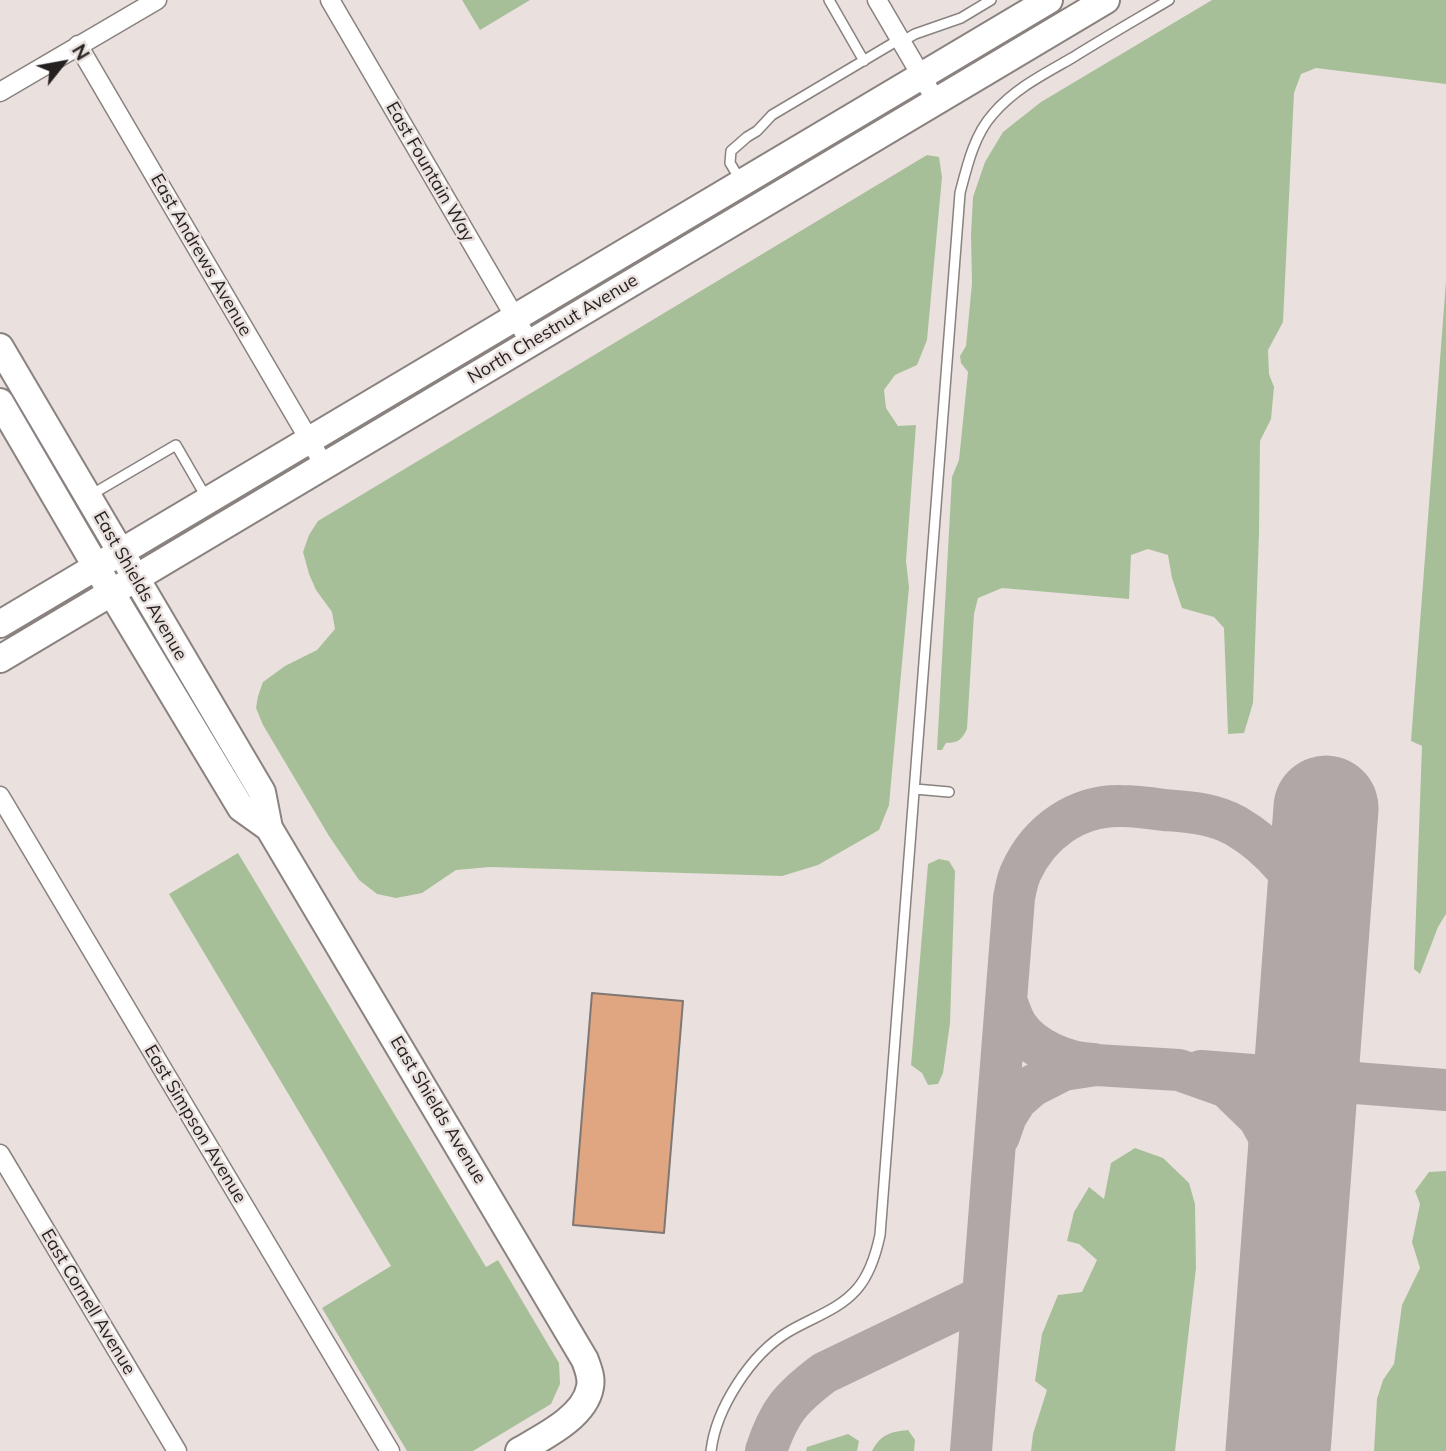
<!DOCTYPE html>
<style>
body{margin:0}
#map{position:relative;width:1446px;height:1451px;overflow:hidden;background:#eae1de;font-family:Mulish,sans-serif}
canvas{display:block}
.north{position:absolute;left:28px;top:28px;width:70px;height:70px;-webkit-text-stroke:5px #eae1de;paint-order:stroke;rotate:59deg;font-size:19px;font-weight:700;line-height:28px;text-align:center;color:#242120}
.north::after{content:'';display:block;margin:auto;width:24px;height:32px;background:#242120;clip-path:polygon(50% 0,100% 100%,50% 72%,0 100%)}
</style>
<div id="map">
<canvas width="1446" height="1451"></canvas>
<div class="north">N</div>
</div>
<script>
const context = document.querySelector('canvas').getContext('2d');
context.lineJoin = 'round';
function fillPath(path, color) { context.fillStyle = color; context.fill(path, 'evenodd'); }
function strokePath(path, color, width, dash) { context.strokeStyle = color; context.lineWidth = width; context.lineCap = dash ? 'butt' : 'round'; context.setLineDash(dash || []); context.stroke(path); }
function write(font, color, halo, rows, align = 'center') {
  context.font = font + ' Mulish,sans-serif'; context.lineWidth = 5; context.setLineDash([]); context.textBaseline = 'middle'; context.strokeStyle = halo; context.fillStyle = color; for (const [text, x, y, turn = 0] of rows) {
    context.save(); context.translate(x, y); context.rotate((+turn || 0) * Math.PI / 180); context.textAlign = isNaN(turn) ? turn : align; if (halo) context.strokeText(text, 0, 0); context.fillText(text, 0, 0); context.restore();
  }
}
fillPath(new Path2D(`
 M 462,0 L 530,0 L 480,30 Z
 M 1212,0 L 1446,0 L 1446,84 L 1316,68 L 1301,74 L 1294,93 L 1283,322 L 1268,350 L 1269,374 L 1274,387 L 1271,419 L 1260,441 L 1259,533 L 1253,703 L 1244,733 L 1228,734 L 1224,628 L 1214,617 L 1182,608 L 1172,578 L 1168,555 L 1148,549 L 1131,555 L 1129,599 L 1002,588 L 978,598 L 974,614 L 967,729 C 962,739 959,743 946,743 L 942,750 L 937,750 L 952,477 L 959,460 L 968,372 L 961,363 L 960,356 L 966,346 L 972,283 L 971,235 L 973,197 L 985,162 L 1003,132 L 1041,102 Z
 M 927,155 L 939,157 L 942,177 L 927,340 L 917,365 L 895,375 L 884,390 L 886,408 L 898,426 L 916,425 L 906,561 L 909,587 L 889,805 L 879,830 L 818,865 L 782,876 L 490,867 L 456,870 L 422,893 L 396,898 L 377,894 L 359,880 L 329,836 L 263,725 L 256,708 L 258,696 L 263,682 L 285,666 L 317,650 L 335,629 L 332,612 L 316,590 L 309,574 L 303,552 L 309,535 L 318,521 Z
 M 1446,281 L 1446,914 L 1438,927 L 1420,974 L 1414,969 L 1422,746 L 1411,741 Z
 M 238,853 L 486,1267 L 498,1260 L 559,1363 L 560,1384 L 551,1404 L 473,1451 L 407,1451 L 322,1308 L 391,1266 L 169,894 Z
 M 939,859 L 949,861 L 955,871 L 950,1023 L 943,1073 L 938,1084 L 928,1085 L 922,1073 L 911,1065 L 928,864 Z
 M 1135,1148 L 1163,1158 L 1189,1183 L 1195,1204 L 1196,1268 L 1175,1451 L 1031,1451 L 1033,1434 L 1047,1390 L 1035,1381 L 1042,1334 L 1058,1295 L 1082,1292 L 1097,1260 L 1079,1244 L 1067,1241 L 1074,1212 L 1089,1187 L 1104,1199 L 1111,1163 Z
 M 1446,1171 L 1446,1451 L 1374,1451 L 1377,1399 L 1383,1380 L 1394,1364 L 1402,1305 L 1420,1268 L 1412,1242 L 1420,1204 L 1415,1191 L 1429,1172 Z
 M 908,1430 L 915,1440 L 914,1451 L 872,1451 C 881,1434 890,1432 908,1430 Z
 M 848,1434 L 859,1441 L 857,1451 L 806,1451 L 807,1447 Z`), '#a7bf98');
strokePath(new Path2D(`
 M 1006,1000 C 1009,1008 1012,1018 1017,1026 C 1032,1049 1068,1064 1094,1064
 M 1201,1071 L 1446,1090
 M 999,1136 L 1006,1116 L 1016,1100 L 1032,1086 L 1063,1070 L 1096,1065 L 1179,1070 L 1227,1087 L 1259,1118 L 1284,1164 L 1296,1220
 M 766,1451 C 779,1411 791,1398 824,1373 L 982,1297
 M 971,1451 L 1014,898 C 1016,889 1017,880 1021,872 C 1039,832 1077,805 1121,806 C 1135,806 1150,808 1164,810 C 1189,812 1213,813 1236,826 C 1272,847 1301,882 1318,920`), '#afa8a6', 42);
strokePath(new Path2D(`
 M 1278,1451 L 1326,808`), '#afa8a6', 105);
const building = new Path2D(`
 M 592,993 L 683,1001 L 664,1233 L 573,1225 Z`);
fillPath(building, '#e0a581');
strokePath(building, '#7e7773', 2);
const lane = new Path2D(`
 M 829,0 L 864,61
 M 901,42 L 915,34 L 961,18 L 991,0
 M 741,181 L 730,163 L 731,151 L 747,137 L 757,131 L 772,115 L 900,39
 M 89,496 L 176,445 L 206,497
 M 915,789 L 949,792
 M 711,1451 C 716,1408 751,1354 788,1332 C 811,1318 839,1310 857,1289 C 870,1274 876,1254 880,1235 L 960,193 C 967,166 974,135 993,114 C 1014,89 1044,74 1072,58 C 1104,38 1137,19 1169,0`);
const street = new Path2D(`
 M 330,0 L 530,343
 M 877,0 L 936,101
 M 78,45 L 324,465
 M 0,92 L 157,0
 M 0,796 L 390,1451
 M 0,1154 L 177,1451`);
const secondary = new Path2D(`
 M 0,347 L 262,792 L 269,828 L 585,1360 C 588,1369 592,1377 590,1387 C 585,1417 543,1437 519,1451
 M 0,402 L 111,592 L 241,808 L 269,828
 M 0,624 L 1049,0
 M 0,659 L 1106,0`);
strokePath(lane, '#89827f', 12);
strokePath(street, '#89827f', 21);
strokePath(secondary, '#89827f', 30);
strokePath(lane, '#fff', 9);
strokePath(street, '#fff', 18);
strokePath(secondary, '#fff', 26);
write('18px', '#242120', '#eae1de', [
 ["East Fountain Way",430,172,60],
 ["East Andrews Avenue",201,255,60],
 ["North Chestnut Avenue",553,329,-31],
 ["East Shields Avenue",140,586,60],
 ["East Shields Avenue",438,1110,59],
 ["East Simpson Avenue",195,1124,59],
 ["East Cornell Avenue",88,1302,59]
]);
</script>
